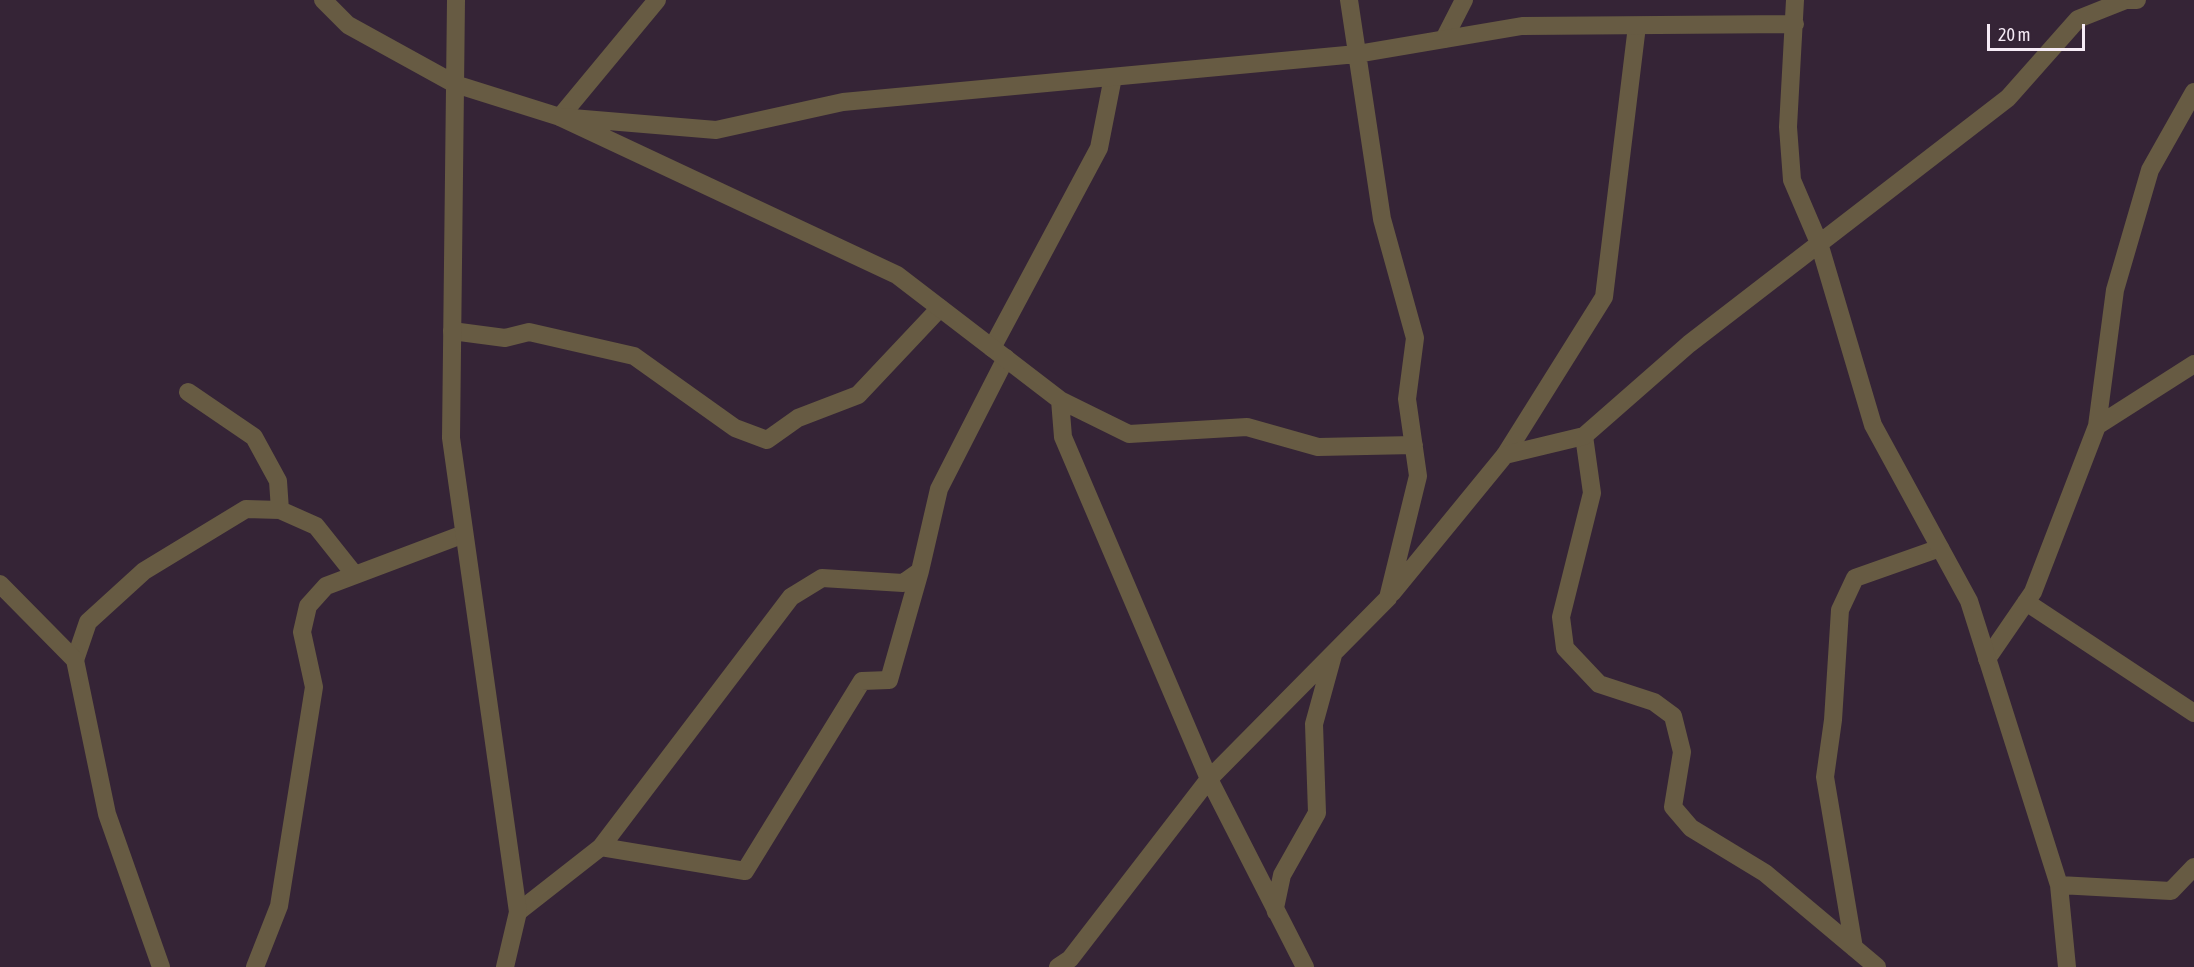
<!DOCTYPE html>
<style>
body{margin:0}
#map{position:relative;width:2194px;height:967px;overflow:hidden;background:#352436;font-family:"Asap Condensed",sans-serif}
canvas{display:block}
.scale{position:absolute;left:1987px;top:24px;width:98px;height:27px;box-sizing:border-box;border:3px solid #f6ebf6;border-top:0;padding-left:8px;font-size:18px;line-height:21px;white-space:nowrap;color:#f6ebf6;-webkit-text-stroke:4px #352436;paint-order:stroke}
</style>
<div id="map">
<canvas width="2194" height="967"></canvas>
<div class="scale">20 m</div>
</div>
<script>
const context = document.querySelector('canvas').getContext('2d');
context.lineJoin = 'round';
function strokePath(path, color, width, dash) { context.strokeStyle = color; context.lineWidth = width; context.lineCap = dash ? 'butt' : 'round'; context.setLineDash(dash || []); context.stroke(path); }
strokePath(new Path2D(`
 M 1444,39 L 1464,0
 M 560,117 L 657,0
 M 452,331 L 505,338 L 529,332 L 634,356 L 735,428 L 767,440 L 798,418 L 858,395 L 940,308
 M 992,348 L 1099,148 L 1113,77
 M 188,392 L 254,437 L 278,481 L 280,510
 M 2097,426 L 2194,364
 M 1584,436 L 1592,493 L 1561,617 L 1565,648 L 1599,684 L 1654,702 L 1673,716 L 1682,752 L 1673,807 L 1691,828 L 1765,873 L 1877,967
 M 1505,455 L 1604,297 L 1637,26
 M 2026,602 L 2194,713
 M 1987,659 L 2033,592 L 2097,426 L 2115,290 L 2150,170 L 2194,92
 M 75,660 L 88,622 L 144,571 L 246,509 L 280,510 L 316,526 L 355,575
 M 601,847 L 745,871 L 862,681 L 889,680 L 920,571
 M 518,912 L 601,847 L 791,597 L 822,578 L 903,583 L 920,571 L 939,489 L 1006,358
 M 1854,948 L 1825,777 L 1833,720 L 1840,610 L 1855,578 L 1940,548
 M 255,967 L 279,906 L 314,687 L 302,632 L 308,606 L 326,586 L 464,534`), '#675b43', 18);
strokePath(new Path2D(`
 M 323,0 L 348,25 L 455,84 L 560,117 L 897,275 L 1060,400 L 1129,434 L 1247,427 L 1318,447 L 1414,445
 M 456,0 L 451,438 L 518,912 L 505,967
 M 1795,0 L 1788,127 L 1792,180 L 1819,243 L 1873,425 L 1969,601 L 2059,885 L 2067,967
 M 560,117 L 716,130 L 843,102 L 1357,54 L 1522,26 L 1795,24
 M 1060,400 L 1063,437 L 1209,779 L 1305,967
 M 0,584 L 75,660 L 107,814 L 161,967
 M 1392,593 L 1505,455 L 1584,436 L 1689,344 L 2008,98 L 2078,19 L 2126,0 L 2137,0
 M 2059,885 L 2171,891 L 2194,867
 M 1276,912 L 1275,908 L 1282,875 L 1317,813 L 1314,724 L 1333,655
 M 1058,967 L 1070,959 L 1209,779 L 1388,598 L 1418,476 L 1407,399 L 1415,338 L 1382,219 L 1349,0`), '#675b43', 18);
</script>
